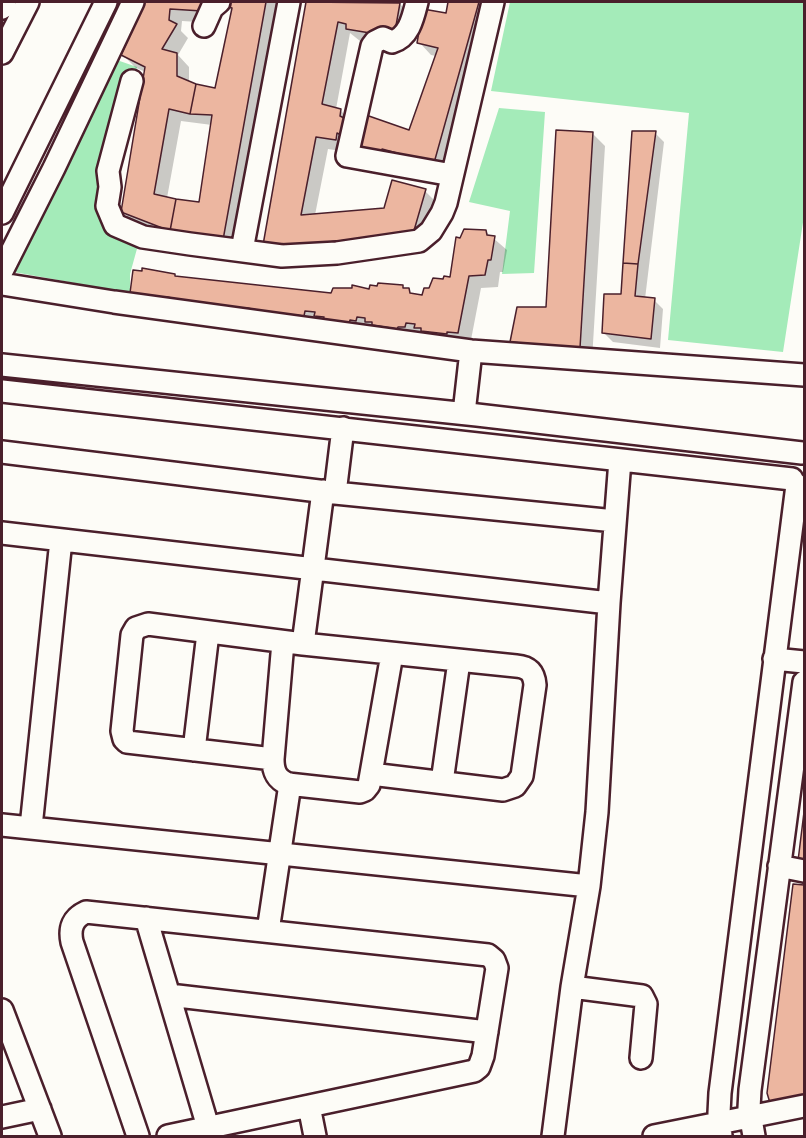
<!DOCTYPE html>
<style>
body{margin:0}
#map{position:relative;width:806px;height:1138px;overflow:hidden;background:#fdfcf7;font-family:Sriracha,sans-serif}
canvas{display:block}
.frame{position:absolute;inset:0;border:3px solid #4a1f2b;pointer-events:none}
</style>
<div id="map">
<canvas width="806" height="1138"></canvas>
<div class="frame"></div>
</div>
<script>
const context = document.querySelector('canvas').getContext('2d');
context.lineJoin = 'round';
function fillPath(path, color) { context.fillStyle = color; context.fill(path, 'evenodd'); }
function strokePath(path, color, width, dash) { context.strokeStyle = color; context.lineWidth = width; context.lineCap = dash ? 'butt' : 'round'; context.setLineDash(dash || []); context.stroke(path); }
fillPath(new Path2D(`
 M 510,2 L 804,2 L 804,216 L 783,352 L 668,340 L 689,113 L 491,91 Z
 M 111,58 L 137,67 L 115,212 L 143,227 L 130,274 L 130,293 L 8,271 Z
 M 499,108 L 545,112 L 534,273 L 502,274 L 510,211 L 469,202 Z`), '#a4ebb9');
fillPath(new Path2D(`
 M 147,2 L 216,2 L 214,23 L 182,21 L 181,31 L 188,38 L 178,55 L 189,67 L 189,83 L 217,90 L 232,11 L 227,6 L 228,2 L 279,2 L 235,251 L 135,224 L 122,211 L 146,72 L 136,68 L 123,55 ZM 181,121 L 212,125 L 200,204 L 167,198 Z
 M 308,2 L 379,2 L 400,4 L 412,17 L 407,48 L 360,41 L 350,33 L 336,109 L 340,110 L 353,123 L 348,152 L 328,149 L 315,215 L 386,210 L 425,191 L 437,203 L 425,246 L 309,257 L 264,244 Z
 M 450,2 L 494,2 L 447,175 L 358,150 L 410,132 L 436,56 L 431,55 L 419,42 L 447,14 Z
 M 592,133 L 605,146 L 592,360 L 524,354 L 511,342 L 547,309 Z
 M 655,133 L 664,142 L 645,299 L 654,300 L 663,309 L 660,348 L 613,342 L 604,333 L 623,296 Z
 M 485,231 L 507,250 L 503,272 L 500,272 L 498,287 L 481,288 L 470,345 L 144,305 L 132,292 L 174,275 L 177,278 L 333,294 L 403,287 L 414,295 L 423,297 L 430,290 L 452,279 Z
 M 804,822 L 804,865 L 800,861 Z
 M 794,885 L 804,887 L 804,1111 Z`), '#0003');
const building = new Path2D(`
 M 145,2 L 203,2 L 202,11 L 170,9 L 169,20 L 177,24 L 162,49 L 177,53 L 177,76 L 196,84 L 190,114 L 169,109 L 154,194 L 176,199 L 170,231 L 121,212 L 145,67 L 121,55 Z
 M 226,2 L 266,2 L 223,240 L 170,231 L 176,199 L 199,202 L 212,115 L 190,114 L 196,84 L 215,88 L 232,8 L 225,6 Z
 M 306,2 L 400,3 L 394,37 L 346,29 L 346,24 L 338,22 L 322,104 L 341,109 L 340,116 L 344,118 L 341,135 L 337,133 L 336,140 L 316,137 L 301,215 L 384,208 L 392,180 L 426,189 L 413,234 L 296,245 L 263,245 Z
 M 448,2 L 479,2 L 434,163 L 382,149 L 379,155 L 356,150 L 366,115 L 409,130 L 438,48 L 417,43 L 423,9 L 446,13 Z
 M 556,130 L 593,132 L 580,348 L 510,342 L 517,307 L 546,307 Z
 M 632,131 L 656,131 L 638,264 L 623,263 Z
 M 464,229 L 486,230 L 487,235 L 495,236 L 491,260 L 488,260 L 485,275 L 469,276 L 458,333 L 447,332 L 447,334 L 421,331 L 421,328 L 414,328 L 415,324 L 406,323 L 405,327 L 398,327 L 397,329 L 372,325 L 372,322 L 365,322 L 365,318 L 357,317 L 356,321 L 350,320 L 349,323 L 323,320 L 324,317 L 314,316 L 315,312 L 305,311 L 304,316 L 294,315 L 293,317 L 262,314 L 262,311 L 247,308 L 247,312 L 190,305 L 191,302 L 167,297 L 166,301 L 130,293 L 133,270 L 142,271 L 142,268 L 175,274 L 175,276 L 331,293 L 333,288 L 352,288 L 352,285 L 369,289 L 370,285 L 377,286 L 378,283 L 403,285 L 403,288 L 409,288 L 410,293 L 422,295 L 424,288 L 429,288 L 433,278 L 443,279 L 444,276 L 450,277 L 456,237 L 460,238 Z
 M 623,263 L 638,264 L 635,296 L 655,298 L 651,339 L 602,333 L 604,294 L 621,294 Z
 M 804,812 L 804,862 L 798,861 Z
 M 793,884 L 804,885 L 804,1096 L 770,1103 L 767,1093 Z`);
fillPath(building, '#ecb6a0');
strokePath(building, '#4a1f2b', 1.5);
const minor = new Path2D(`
 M 417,2 C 413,18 409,37 392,42 L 383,38 L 375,42 L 372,46 L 347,156 L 452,175
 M 2,8 L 5,2
 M 204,26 L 212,8 L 219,2
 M 2,53 L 28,2
 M 132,81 L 108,171 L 110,187 L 107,206 L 115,225 L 143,237 L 190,244 L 282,256 L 337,253 L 419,241 L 431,231 L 442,213 L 446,203 L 493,2
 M 2,213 L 106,2
 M 242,250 L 289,2
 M 2,271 L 54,168 L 133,2
 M 2,284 L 114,302 L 471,351 L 804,375
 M 2,365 L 477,415 L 802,453
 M 2,391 L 792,479
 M 464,413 L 471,351
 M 2,452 L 335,493 L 615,521
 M 335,493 L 343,428
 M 2,533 L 609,603
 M 283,642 L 273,759 C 273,771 276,779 288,784 L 360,792 L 365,790 L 369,785 L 392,654
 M 303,644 L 323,491
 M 774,659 L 804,662
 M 194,750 L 208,633
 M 273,759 L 127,742 L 124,739 L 122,731 L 132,635 L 136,628 L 148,624 L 303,644 L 516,666 C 528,667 534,672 535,685 L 522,776 L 515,786 L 503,790 L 371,774
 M 442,782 L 459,661
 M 2,825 L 589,886
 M 31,827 L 61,540
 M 779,866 L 804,871
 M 146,918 L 208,1127
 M 268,931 L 290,784
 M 572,987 L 642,996 L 646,1004 L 641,1058
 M 169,995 L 487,1032
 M 2,1010 L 50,1136
 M 309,1106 L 315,1136
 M 2,1117 L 40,1109
 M 138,1136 L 72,942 C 69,928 73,918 86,912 L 488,955 L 494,960 L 497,968 L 483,1056 L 479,1067 L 474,1071 L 168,1136
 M 553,1136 L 572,987 L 589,886 L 597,812 L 609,603 L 620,460
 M 654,1136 L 804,1106
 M 721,1136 L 719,1113 L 720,1093 L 797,485
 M 754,1136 L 749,1108 L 750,1090 L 804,682`);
strokePath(minor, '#4a1f2b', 26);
strokePath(minor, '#fdfcf7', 21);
</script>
